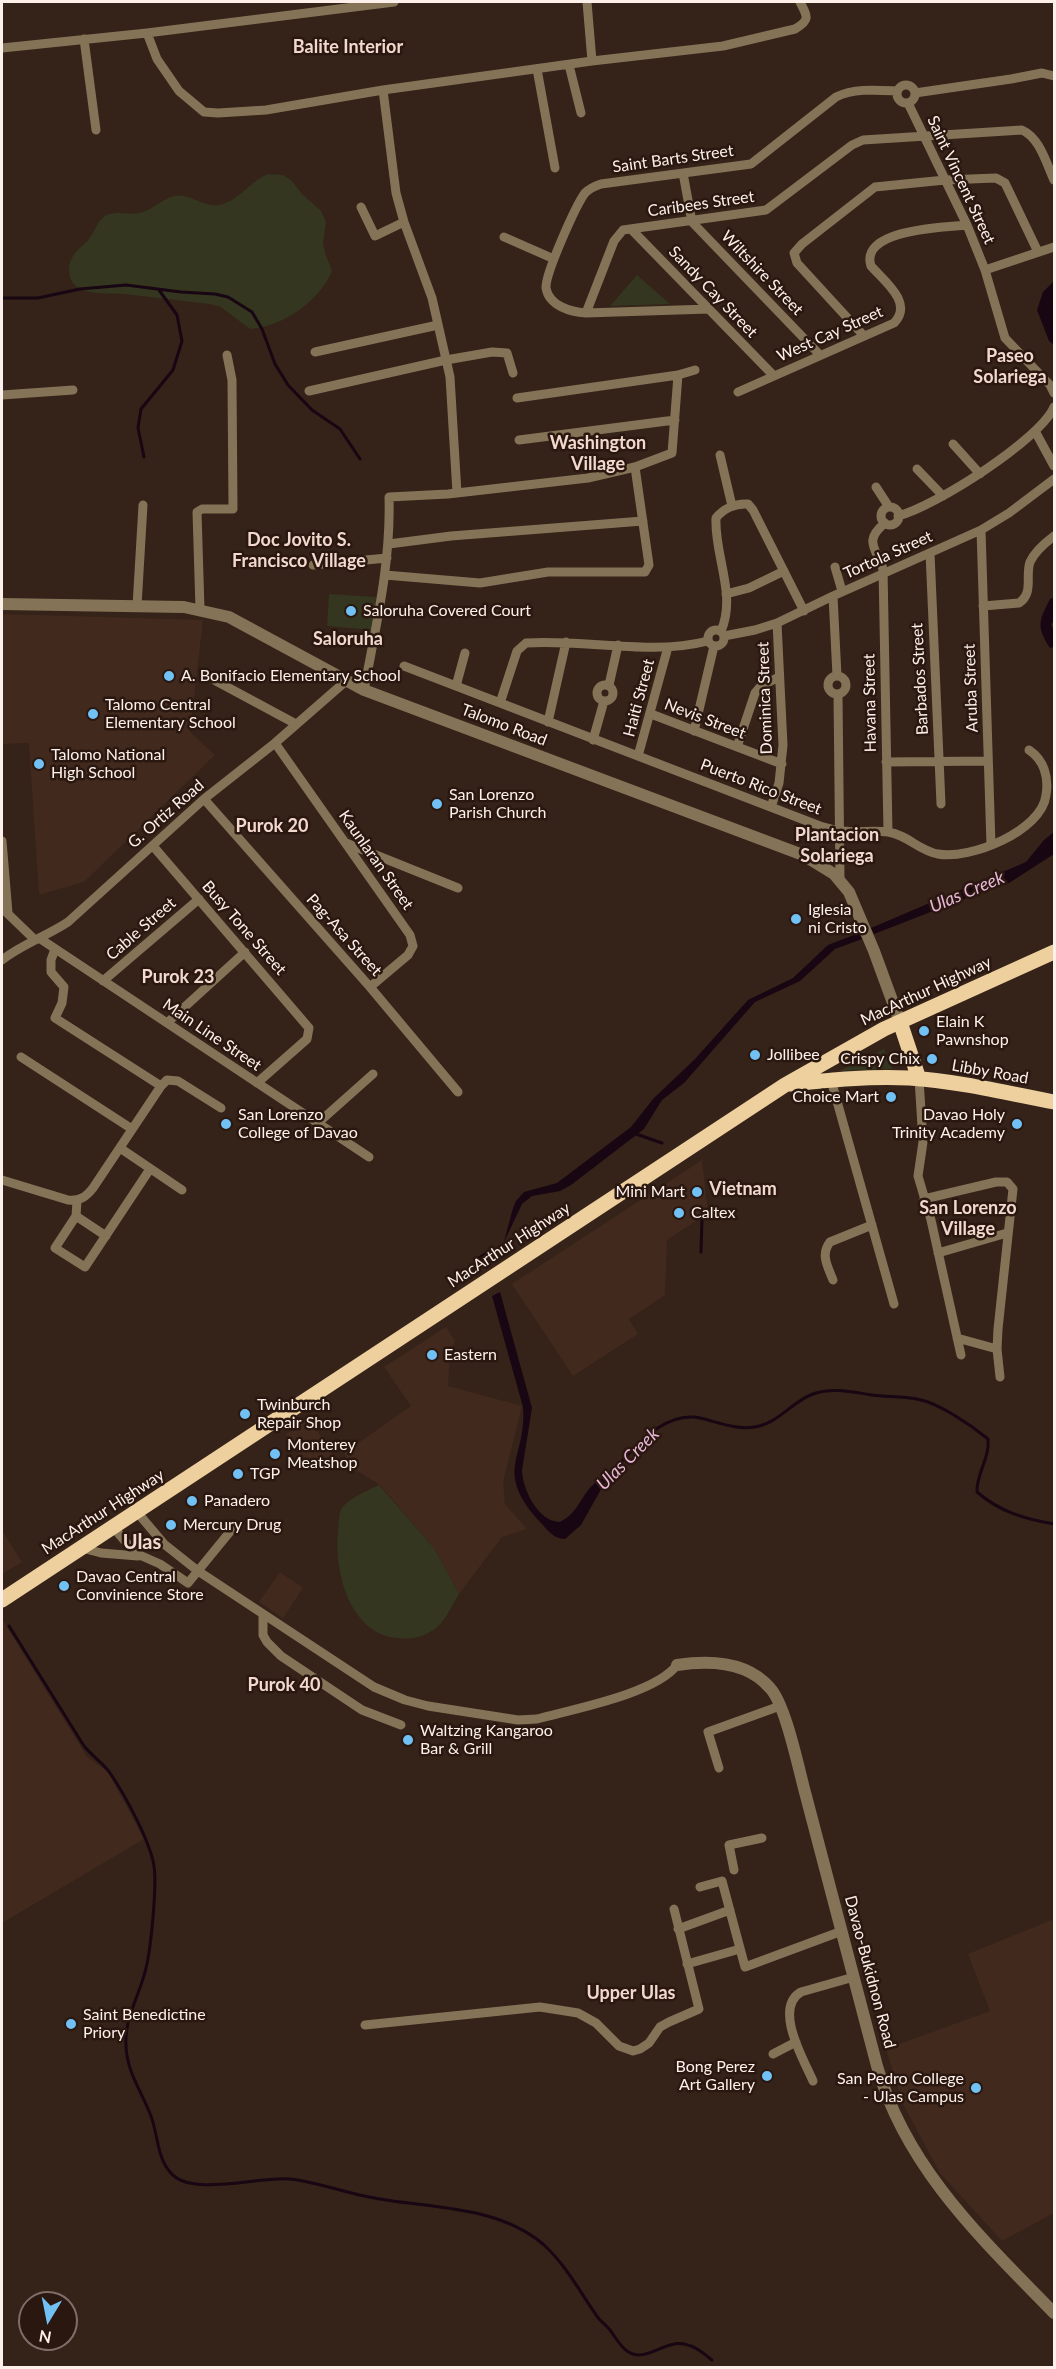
<!DOCTYPE html>
<style>
body{margin:0}
#map{position:relative;width:1056px;height:2369px;overflow:hidden;background:#352219;font-family:Lato,sans-serif}
canvas{display:block}
.frame{position:absolute;inset:0;border:3px solid #fdf0ea;pointer-events:none}
.north{position:absolute;left:18px;top:2291px;width:60px;height:60px;box-sizing:border-box;background:#2a1810;border:2px solid #7e6e67;border-radius:50%;rotate:190deg;font-size:16px;font-weight:700;line-height:24px;text-align:center;color:#fdf0ea}
.north::after{content:'';display:block;margin:auto;width:21px;height:27px;background:#71c1f5;clip-path:polygon(50% 0,100% 100%,50% 72%,0 100%)}
</style>
<div id="map">
<canvas width="1056" height="2369"></canvas>
<div class="frame"></div>
<div class="north">N</div>
</div>
<script>
const context = document.querySelector('canvas').getContext('2d');
context.lineJoin = 'round';
function fillPath(path, color) { context.fillStyle = color; context.fill(path, 'evenodd'); }
function strokePath(path, color, width, dash) { context.strokeStyle = color; context.lineWidth = width; context.lineCap = dash ? 'butt' : 'round'; context.setLineDash(dash || []); context.stroke(path); }
function write(font, color, halo, rows, align = 'center') {
  context.font = font + ' Lato,sans-serif'; context.lineWidth = 5; context.setLineDash([]); context.textBaseline = 'middle'; context.strokeStyle = halo; context.fillStyle = color; for (const [text, x, y, turn = 0] of rows) {
    context.save(); context.translate(x, y); context.rotate((+turn || 0) * Math.PI / 180); context.textAlign = isNaN(turn) ? turn : align; if (halo) context.strokeText(text, 0, 0); context.fillText(text, 0, 0); context.restore();
  }
}
fillPath(new Path2D(`
 M 2,614 L 203,620 L 190,732 L 215,755 L 84,882 L 39,895 L 29,743 L 2,744 Z
 M 702,1160 L 708,1213 L 667,1240 L 665,1295 L 629,1319 L 638,1334 L 573,1376 L 512,1284 Z
 M 446,1327 L 455,1341 L 450,1352 L 448,1386 L 522,1406 L 503,1482 L 505,1504 L 527,1529 L 502,1537 L 459,1594 L 434,1548 L 380,1485 L 354,1469 L 344,1453 L 411,1406 L 384,1367 Z
 M 309,1418 L 333,1455 L 309,1470 L 286,1434 Z
 M 3,1532 L 22,1562 L 2,1574 L 2,1533 Z
 M 280,1572 L 303,1588 L 283,1618 L 259,1602 Z
 M 2,1619 L 87,1757 L 108,1772 L 144,1839 L 2,1923 Z
 M 1054,1919 L 1054,2213 L 1002,2241 L 940,2173 L 903,2104 L 886,2049 L 990,2011 L 968,1954 Z`), '#42291d');
fillPath(new Path2D(`
 M 268,174 L 283,175 L 291,180 L 303,195 L 321,211 L 326,222 L 323,243 L 325,253 L 332,271 C 320,301 282,327 250,329 L 221,307 L 210,304 C 181,301 153,297 124,294 C 111,293 91,295 79,288 C 66,281 67,263 75,253 C 80,247 87,243 91,236 C 96,229 98,219 107,215 C 118,210 131,216 143,212 C 157,208 167,193 184,196 C 196,198 205,207 219,205 C 239,201 250,181 268,174 Z
 M 637,275 L 670,304 L 610,306 Z
 M 329,594 L 376,597 L 373,630 L 327,626 Z
 M 884,1049 L 892,1069 L 839,1071 Z
 M 379,1485 L 434,1548 L 459,1594 C 452,1605 446,1620 436,1628 C 424,1637 412,1640 397,1638 C 350,1634 334,1572 338,1533 C 339,1526 338,1516 341,1510 C 347,1498 368,1491 379,1485 Z`), '#34361f');
fillPath(new Path2D(`
 M 1054,281 L 1054,345 L 1049,341 L 1037,310 L 1043,292 Z
 M 1054,598 L 1054,620 L 1051,625 L 1054,630 L 1054,647 L 1050,648 C 1036,626 1039,621 1050,599 Z
 M 1054,832 L 1054,854 L 1009,883 L 989,887 L 969,897 L 874,934 L 871,928 L 1026,862 L 1044,840 Z
 M 859,933 L 862,939 L 835,949 L 800,981 L 755,1002 L 684,1083 L 662,1100 L 644,1129 L 571,1185 L 560,1191 L 532,1196 L 522,1204 L 504,1242 L 513,1208 L 516,1201 L 524,1192 L 557,1183 L 631,1127 L 653,1099 L 695,1059 L 748,1000 L 793,978 L 828,945 Z
 M 500,1292 L 532,1408 L 522,1470 C 522,1488 538,1522 560,1522 C 584,1510 580,1486 609,1475 L 581,1525 L 565,1539 C 553,1539 547,1529 539,1521 C 493,1469 527,1459 523,1407 L 492,1296 Z`), '#180613');
strokePath(new Path2D(`
 M 2,298 L 38,298 L 80,289 L 126,285 L 181,292 L 215,294 L 228,297 L 252,312 L 262,329 L 275,364 L 288,385 L 312,410 L 340,429 L 360,459
 M 144,457 L 138,428 L 141,409 L 173,370 L 182,341 L 177,315 L 159,290
 M 633,1133 L 662,1143
 M 701,1252 L 702,1219
 M 476,1266 L 476,1260 L 485,1254
 M 608,1475 C 633,1452 661,1410 700,1418 C 717,1422 736,1430 754,1427 C 778,1424 791,1402 813,1394 C 832,1387 852,1392 872,1395 C 887,1397 902,1396 917,1399 C 939,1403 971,1425 988,1439 C 990,1458 976,1474 977,1492 C 1000,1512 1025,1519 1054,1524
 M 9,1626 L 84,1746 C 91,1755 105,1765 110,1773 C 125,1795 150,1841 154,1866 C 157,1886 151,1948 146,1968 C 140,1995 124,2018 126,2046 C 127,2073 142,2092 151,2116 C 158,2135 157,2157 170,2172 C 190,2198 259,2176 290,2179 C 317,2182 343,2192 369,2197 C 427,2209 497,2204 544,2245 C 567,2266 581,2294 599,2319 C 603,2323 607,2326 610,2330 C 616,2338 620,2346 627,2351 C 645,2364 664,2340 684,2344 C 695,2346 703,2353 712,2360`), '#180613', 3);
strokePath(new Path2D(`
 M 587,2 L 592,61
 M 147,33 L 157,59 L 179,91 L 204,112 L 218,113 L 266,110 L 383,90 L 592,61 L 723,46 L 795,29 C 811,20 807,16 800,2
 M 84,39 L 96,130
 M 2,48 L 147,33 L 394,2
 M 569,65 L 581,113
 M 537,69 L 555,168
 M897 94a9 9 0 1 1 18 0a9 9 0 1 1-18 0Z
 M 383,90 L 396,193 L 404,222 L 432,298 L 450,377 L 457,493
 M 915,93 L 1011,79 L 1042,73 L 1054,76
 M 908,103 L 967,225 L 985,270 L 1005,338 L 1050,385 L 1054,393
 M 683,173 L 692,222 L 820,355
 M 361,207 L 375,236 L 404,222
 M 631,229 L 773,375
 M 504,237 L 554,259
 M 985,270 L 1054,247
 M 709,309 L 586,313 C 571,312 549,306 546,288 C 545,274 576,205 585,193 C 590,188 595,186 601,184 L 751,164 L 836,97 C 854,88 877,90 897,91
 M 586,313 L 614,241 L 623,230 L 766,210 L 852,145 L 863,140 L 1022,130 C 1040,138 1046,163 1054,180
 M 864,336 L 797,263 L 794,253 L 802,244 L 875,187 L 945,180 L 996,178 L 1005,183 L 1038,252
 M 315,352 L 438,325
 M 309,391 L 446,360 L 492,352 L 507,353 L 513,373
 M 738,392 L 894,323 C 914,303 884,281 871,266 C 859,229 946,227 967,225
 M 2,395 L 73,390
 M 517,398 L 678,375 L 695,370
 M 1035,431 L 1054,466
 M 519,440 L 675,420
 M 953,444 L 980,474
 M 720,455 L 732,506
 M 917,469 L 943,496
 M 876,487 L 889,507
 M881 516a9 9 0 1 1 18 0a9 9 0 1 1-18 0Z
 M 898,516 C 934,507 1040,440 1054,407
 M 885,523 C 863,541 876,548 883,569 L 888,832
 M 981,530 L 991,845
 M 389,544 L 451,536 L 643,521
 M 930,553 L 941,804
 M 313,565 L 387,558
 M 835,567 L 842,591
 M 385,575 L 480,583 L 548,572 L 645,572 L 649,565 L 635,467
 M 726,594 L 749,588 L 784,571
 M 833,596 L 837,676
 M 137,606 L 143,505
 M 983,606 L 1019,603 C 1034,593 1025,576 1030,562 C 1034,553 1046,542 1054,536
 M 200,609 L 197,512 L 202,509 L 233,509 L 232,380 L 227,355
 M708 638a8 8 0 1 1 16 0a8 8 0 1 1-16 0Z
 M 721,631 C 737,595 714,555 716,518 C 723,509 735,503 748,504 L 753,510 L 804,611
 M 724,636 L 755,630 L 777,623 L 833,596 L 981,530 L 1009,513 L 1054,479
 M 404,666 L 820,826 C 828,828 835,831 843,831 C 858,833 873,830 888,832 C 908,835 919,851 938,854 C 970,860 1042,831 1046,795 C 1049,777 1044,760 1029,750
 M828 685a9 9 0 1 1 18 0a9 9 0 1 1-18 0Z
 M 216,681 L 296,724
 M 609,685 L 618,645
 M597 693a8 8 0 1 1 16 0a8 8 0 1 1-16 0Z
 M 456,686 L 465,653
 M 364,690 C 376,626 391,563 389,497 L 448,494 L 588,478 L 635,467 L 672,453 L 678,375
 M 838,695 L 840,880
 M 500,703 L 517,651 L 526,643 C 586,639 649,656 708,641
 M 651,714 L 782,764
 M 548,722 L 566,642
 M 694,731 L 714,646
 M 593,740 L 604,701
 M 275,743 L 410,935 L 413,946 L 408,955 L 370,987
 M 737,747 L 755,693 L 761,686 L 779,677
 M 638,756 L 668,647
 M 886,762 L 988,761
 M 204,799 L 370,987 L 458,1092
 M 771,807 L 779,783 L 783,745 L 777,623
 M 2,841 L 8,913
 M 346,843 L 458,888
 M 153,846 L 309,1028 L 307,1039 L 257,1083
 M 5,911 L 35,940
 M 39,938 L 369,1157
 M 55,949 L 51,960 L 51,972 L 64,987 L 62,1003 L 55,1018 L 161,1086
 M 2,960 C 22,944 47,936 68,922 L 204,799 L 275,743 L 346,681
 M 103,981 L 199,899
 M 167,1023 L 245,952
 M 21,1057 L 132,1129
 M 919,1079 L 923,1142 L 918,1176 L 931,1220 L 961,1355
 M 831,1080 L 894,1304
 M 318,1123 L 373,1074
 M 120,1148 L 182,1190
 M 2,1180 L 68,1200 C 80,1201 86,1197 93,1188 L 161,1086 L 167,1080 L 178,1081 L 221,1108
 M 924,1199 L 996,1182 L 1007,1182 L 1013,1189 L 998,1329 L 997,1349 L 1000,1377
 M 77,1201 L 76,1216 L 55,1248 L 85,1267 L 150,1169
 M 76,1216 L 106,1236
 M 938,1253 L 1007,1233
 M 833,1280 C 828,1267 820,1255 830,1242 L 872,1225
 M 957,1338 L 997,1349
 M 137,1512 L 164,1544 L 198,1571 L 374,1687 L 405,1700 L 428,1706 L 518,1720 L 537,1719 C 573,1709 655,1694 677,1665
 M 114,1528 L 135,1553 L 160,1564 L 188,1583 L 233,1528
 M 82,1548 L 101,1553 L 138,1556
 M 263,1614 L 263,1635 L 267,1642 L 281,1656 L 362,1710 L 401,1725
 M 719,1768 L 708,1732 L 780,1706
 M 734,1870 L 729,1845 L 762,1838
 M 700,1887 L 722,1881 L 745,1967 L 842,1931
 M 678,1929 L 730,1910
 M 687,1964 L 740,1949
 M 365,2025 L 540,2007 L 578,2013 L 596,2023 L 619,2046 L 633,2051 L 640,2049 L 649,2043 L 660,2027 L 669,2022 L 699,2009 L 674,1909
 M 773,2054 L 796,2042
 M 813,2081 C 804,2060 773,2008 801,1992 L 854,1977`), '#847357', 9);
strokePath(new Path2D(`
 M 2,604 L 184,607 L 229,617 L 364,690 L 803,855 L 834,874 L 849,892 L 874,951 L 900,1022
 M 677,1665 C 710,1660 747,1661 770,1688 C 786,1705 799,1771 806,1796 C 830,1886 854,1976 877,2066 C 906,2168 982,2239 1054,2313`), '#847357', 12);
strokePath(new Path2D(`
 M 900,1022 L 919,1079
 M 790,1084 C 830,1080 869,1076 909,1078 C 958,1081 1007,1093 1054,1102
 M 2,1600 L 785,1085 L 884,1029 L 1054,952`), '#eed09e', 15);
for (const [x, y, r, color] of [
 [351,611,6,"#71c1f5"],
 [169,676,6,"#71c1f5"],
 [93,714,6,"#71c1f5"],
 [39,764,6,"#71c1f5"],
 [437,804,6,"#71c1f5"],
 [796,919,6,"#71c1f5"],
 [924,1031,6,"#71c1f5"],
 [755,1055,6,"#71c1f5"],
 [932,1059,6,"#71c1f5"],
 [891,1097,6,"#71c1f5"],
 [226,1124,6,"#71c1f5"],
 [1017,1124,6,"#71c1f5"],
 [697,1192,6,"#71c1f5"],
 [679,1213,6,"#71c1f5"],
 [432,1355,6,"#71c1f5"],
 [245,1414,6,"#71c1f5"],
 [275,1454,6,"#71c1f5"],
 [238,1474,6,"#71c1f5"],
 [192,1501,6,"#71c1f5"],
 [171,1525,6,"#71c1f5"],
 [64,1586,6,"#71c1f5"],
 [408,1740,6,"#71c1f5"],
 [71,2024,6,"#71c1f5"],
 [767,2076,6,"#71c1f5"],
 [976,2088,6,"#71c1f5"]
]) { const dot = new Path2D(); dot.arc(x, y, r, 0, 2 * Math.PI); context.fillStyle = color; context.fill(dot); strokePath(dot, '#2a1810', 2); }
write('16px', '#fdf0ea', '#2a1810', [
 ["Saint Barts Street",673,159,-8],
 ["Saint Vincent Street",961,180,65],
 ["Caribees Street",701,204,-8],
 ["Wiltshire Street",762,273,46],
 ["Sandy Cay Street",713,292,46],
 ["West Cay Street",830,334,-24],
 ["Tortola Street",888,555,-24],
 ["Barbados Street",920,679,-93],
 ["Aruba Street",971,688,-92],
 ["Haiti Street",639,698,-75],
 ["Dominica Street",765,698,-92],
 ["Havana Street",870,703,-91],
 ["Nevis Street",705,719,21],
 ["Talomo Road",504,725,21],
 ["Puerto Rico Street",761,787,21],
 ["G. Ortiz Road",166,814,-41],
 ["Kaunlaran Street",376,860,55],
 ["Busy Tone Street",244,928,49],
 ["Cable Street",141,929,-41],
 ["Pag-Asa Street",344,935,48],
 ["MacArthur Highway",926,991,-25],
 ["Main Line Street",212,1035,34],
 ["Libby Road",990,1072,10],
 ["MacArthur Highway",509,1245,-33],
 ["MacArthur Highway",103,1512,-33],
 ["Davao-Bukidnon Road",870,1972,75]
]);
write('16px', '#fdf0ea', '#2a1810', [
 ["Saloruha Covered Court",363,611],
 ["A. Bonifacio Elementary School",181,676],
 ["Talomo Central",105,705],
 ["Elementary School",105,723],
 ["Talomo National",51,755],
 ["High School",51,773],
 ["San Lorenzo",449,795],
 ["Parish Church",449,813],
 ["Iglesia",808,910],
 ["ni Cristo",808,928],
 ["Elain K",936,1022],
 ["Pawnshop",936,1040],
 ["Jollibee",767,1055],
 ["Crispy Chix",920,1059,"right"],
 ["Choice Mart",879,1097,"right"],
 ["San Lorenzo",238,1115],
 ["College of Davao",238,1133],
 ["Davao Holy",1005,1115,"right"],
 ["Trinity Academy",1005,1133,"right"],
 ["Mini Mart",685,1192,"right"],
 ["Caltex",691,1213],
 ["Eastern",444,1355],
 ["Twinburch",257,1405],
 ["Repair Shop",257,1423],
 ["Monterey",287,1445],
 ["Meatshop",287,1463],
 ["TGP",250,1474],
 ["Panadero",204,1501],
 ["Mercury Drug",183,1525],
 ["Davao Central",76,1577],
 ["Convinience Store",76,1595],
 ["Waltzing Kangaroo",420,1731],
 ["Bar & Grill",420,1749],
 ["Saint Benedictine",83,2015],
 ["Priory",83,2033],
 ["Bong Perez",755,2067,"right"],
 ["Art Gallery",755,2085,"right"],
 ["San Pedro College",964,2079,"right"],
 ["- Ulas Campus",964,2097,"right"]
], 'left');
write('bold 18px', '#f2d8cd', '#2a1810', [
 ["Balite Interior",348,47],
 ["Paseo",1010,356],
 ["Solariega",1010,377],
 ["Washington",598,443],
 ["Village",598,464],
 ["Doc Jovito S.",299,540],
 ["Francisco Village",299,561],
 ["Saloruha",348,639],
 ["Purok 20",272,826],
 ["Plantacion",837,835],
 ["Solariega",837,856],
 ["Purok 23",178,977],
 ["Vietnam",743,1189],
 ["San Lorenzo",968,1208],
 ["Village",968,1229],
 ["Purok 40",284,1685],
 ["Upper Ulas",631,1993]
]);
write('italic 18px', '#e8b7d8', '#2a1810', [
 ["Ulas Creek",967,892,-23],
 ["Ulas Creek",628,1459,-45]
]);
write('bold 20px', '#f2d8cd', '#2a1810', [
 ["Ulas",142,1543]
]);
</script>
